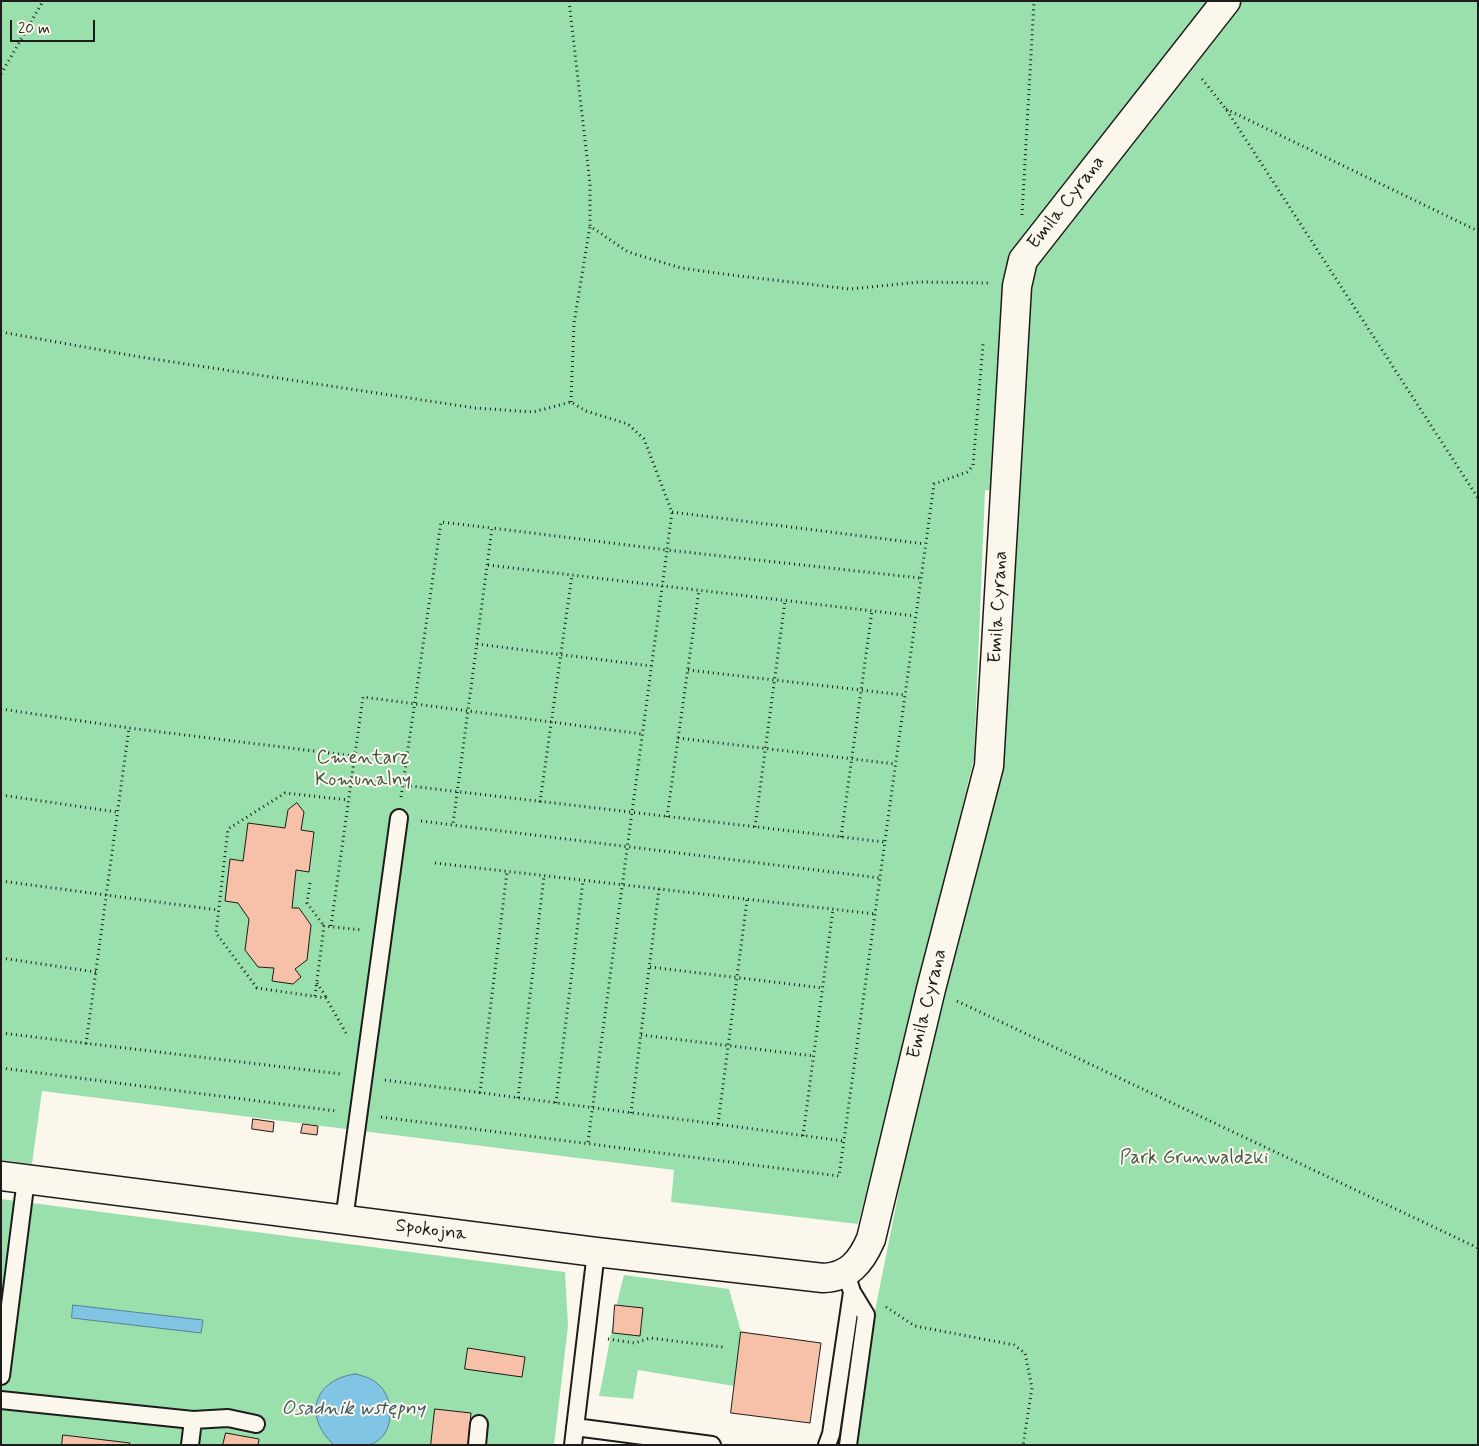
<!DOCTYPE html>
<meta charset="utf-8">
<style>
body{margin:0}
#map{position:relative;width:1479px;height:1446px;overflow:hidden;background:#fbf7ec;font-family:Mynerve,sans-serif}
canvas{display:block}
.frame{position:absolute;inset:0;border:2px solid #1c1c1c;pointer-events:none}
.scale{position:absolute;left:10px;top:20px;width:85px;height:22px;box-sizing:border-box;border:2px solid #1c1c1c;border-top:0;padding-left:6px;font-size:15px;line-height:18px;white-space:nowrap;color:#1c1c1c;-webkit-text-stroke:4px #fbf7ec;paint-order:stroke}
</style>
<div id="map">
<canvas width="1479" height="1446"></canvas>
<div class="frame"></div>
<div class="scale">20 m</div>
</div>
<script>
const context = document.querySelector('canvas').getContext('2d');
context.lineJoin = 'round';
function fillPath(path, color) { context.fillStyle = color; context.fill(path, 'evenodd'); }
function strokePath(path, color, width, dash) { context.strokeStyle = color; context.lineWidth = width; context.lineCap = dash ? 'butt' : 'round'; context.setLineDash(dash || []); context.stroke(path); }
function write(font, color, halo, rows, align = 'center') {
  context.font = font + ' Mynerve,sans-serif'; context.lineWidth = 4; context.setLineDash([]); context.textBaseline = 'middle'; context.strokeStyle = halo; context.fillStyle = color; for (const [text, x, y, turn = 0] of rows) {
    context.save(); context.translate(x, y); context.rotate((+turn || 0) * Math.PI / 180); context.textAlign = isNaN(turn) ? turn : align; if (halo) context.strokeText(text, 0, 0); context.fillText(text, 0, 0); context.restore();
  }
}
fillPath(new Path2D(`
 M 1,1 L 1478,1 L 1478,1445 L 857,1445 L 867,1351 L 937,1000 L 1001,765 L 1016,492 L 985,490 L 974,758 L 920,982 L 858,1224 L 671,1202 L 674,1170 L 42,1091 L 32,1164 L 1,1160 Z
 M 1,1199 L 565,1272 L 568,1326 L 554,1445 L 1,1445 Z
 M 624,1275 L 729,1289 L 741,1332 L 734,1386 L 638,1370 L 633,1399 L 599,1396 C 608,1356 613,1314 624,1275 Z`), '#99e0ad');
const water = new Path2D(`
 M 73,1305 L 203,1320 L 201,1333 L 72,1318 Z
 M 355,1374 C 364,1376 372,1378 379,1385 C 395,1399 395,1435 372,1444 C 362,1446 345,1445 334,1445 C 303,1417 313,1380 355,1374 Z`);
fillPath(water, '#82c4e3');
strokePath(water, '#598193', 1);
const building = new Path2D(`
 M 297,803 L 304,812 L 301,830 L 314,832 L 309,872 L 296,870 L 292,908 L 299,908 L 311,925 L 307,960 L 295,969 L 301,977 L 293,984 L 272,981 L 274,968 L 258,967 L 245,950 L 249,919 L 238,903 L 225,901 L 230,859 L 243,861 L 248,823 L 285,828 L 288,810 Z
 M 253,1119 L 274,1122 L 273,1132 L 252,1129 Z
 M 303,1124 L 318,1126 L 317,1135 L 301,1133 Z
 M 615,1305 L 643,1308 L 640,1336 L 613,1333 Z
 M 741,1332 L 821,1343 L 810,1423 L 731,1413 Z
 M 468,1348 L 525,1357 L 522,1377 L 465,1369 Z
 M 435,1409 L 471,1413 L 468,1445 L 431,1445 Z
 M 226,1433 L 259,1439 L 258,1445 L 223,1445 Z
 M 63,1435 L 130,1443 L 129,1445 L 62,1445 Z`);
fillPath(building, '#f6c0a9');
strokePath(building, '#1c1c1c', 1);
const service = new Path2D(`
 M 344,1220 L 399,818
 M 1,1376 L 26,1179
 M 1,1400 L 193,1420 L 190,1445
 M 193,1420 L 228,1418 L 256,1424
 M 575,1427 L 712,1445
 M 477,1445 L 479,1424
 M 573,1445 L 596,1252
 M 827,1445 L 831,1434 L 852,1292 L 846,1273
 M 848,1445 L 866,1315 L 852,1292`);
const minor = new Path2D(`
 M 1,1176 L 596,1252 L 823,1278 C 849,1277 861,1262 871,1239 L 931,989 L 989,766 L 1017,286 L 1023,260 L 1226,1`);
strokePath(service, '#1c1c1c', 20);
strokePath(minor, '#1c1c1c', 31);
strokePath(new Path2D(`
 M 569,1 L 590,184 L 590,226 L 628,252 L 681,268 L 731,275 L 850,289 L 919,282 L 989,283
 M 1,74 L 43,1
 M 1202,79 L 1226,109 L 1478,498
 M 1226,109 L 1478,231
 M 1022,215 L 1034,1
 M 1,332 L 140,357 L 475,408 L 533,412 L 571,402 L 586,411 L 628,424 L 644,439 L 672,512 L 667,550 L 492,528 L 453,824
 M 571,402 L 574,323 L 590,226
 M 672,512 L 925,544
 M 488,565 L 915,616
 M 477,644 L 651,666
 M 688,670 L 904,695
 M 1,709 L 129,728 L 354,756
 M 678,738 L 895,764
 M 351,779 L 884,842
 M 1,795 L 117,812
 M 401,797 L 441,522 L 492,528
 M 540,802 L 572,575
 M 667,817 L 699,590
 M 421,821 L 880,878
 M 755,827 L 785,601
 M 841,837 L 872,611
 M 435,863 L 875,914
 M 1,881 L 218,910
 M 310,883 L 307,903 L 324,926
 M 331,926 L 363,697 L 642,734
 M 1,958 L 96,972
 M 650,967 L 823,988
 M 317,983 L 326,997
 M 315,996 L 324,926 L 362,930
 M 957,1001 L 1478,1248
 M 1,1033 L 341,1074
 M 346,1033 L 326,998 L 257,988 L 216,933 L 228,829 L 285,793 L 348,800
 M 641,1035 L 814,1056
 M 86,1044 L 129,728
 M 1,1068 L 336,1111
 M 385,1080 L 844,1141
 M 480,1093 L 507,872
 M 518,1098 L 544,876
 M 556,1103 L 583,881
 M 631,1113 L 659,889
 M 381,1117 L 839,1176 L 934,484 L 967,472 L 973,466 L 983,344
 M 718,1124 L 747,900
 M 803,1136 L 833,909
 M 588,1142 L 667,550 L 920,578
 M 886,1307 L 915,1326 L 1014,1345 L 1025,1353 L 1032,1388 L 1023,1445
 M 608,1339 L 635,1343 L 650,1338 L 723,1347`), '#1c1c1c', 3, [1, 4]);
strokePath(service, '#fbf7ec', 16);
strokePath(minor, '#fbf7ec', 28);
write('19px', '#1c1c1c', '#fbf7ec', [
 ["Emila Cyrana",1067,203,-52],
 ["Emila Cyrana",999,607,-87],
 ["Emila Cyrana",928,1004,-76],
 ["Spokojna",431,1231,7]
]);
write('19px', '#425748', '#fbf7ec', [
 ["Cmentarz",363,759],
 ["Komunalny",363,781],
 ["Park Grunwaldzki",1194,1159]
]);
write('italic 20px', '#405762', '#fbf7ec', [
 ["Osadnik wstępny",353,1410]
]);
</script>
